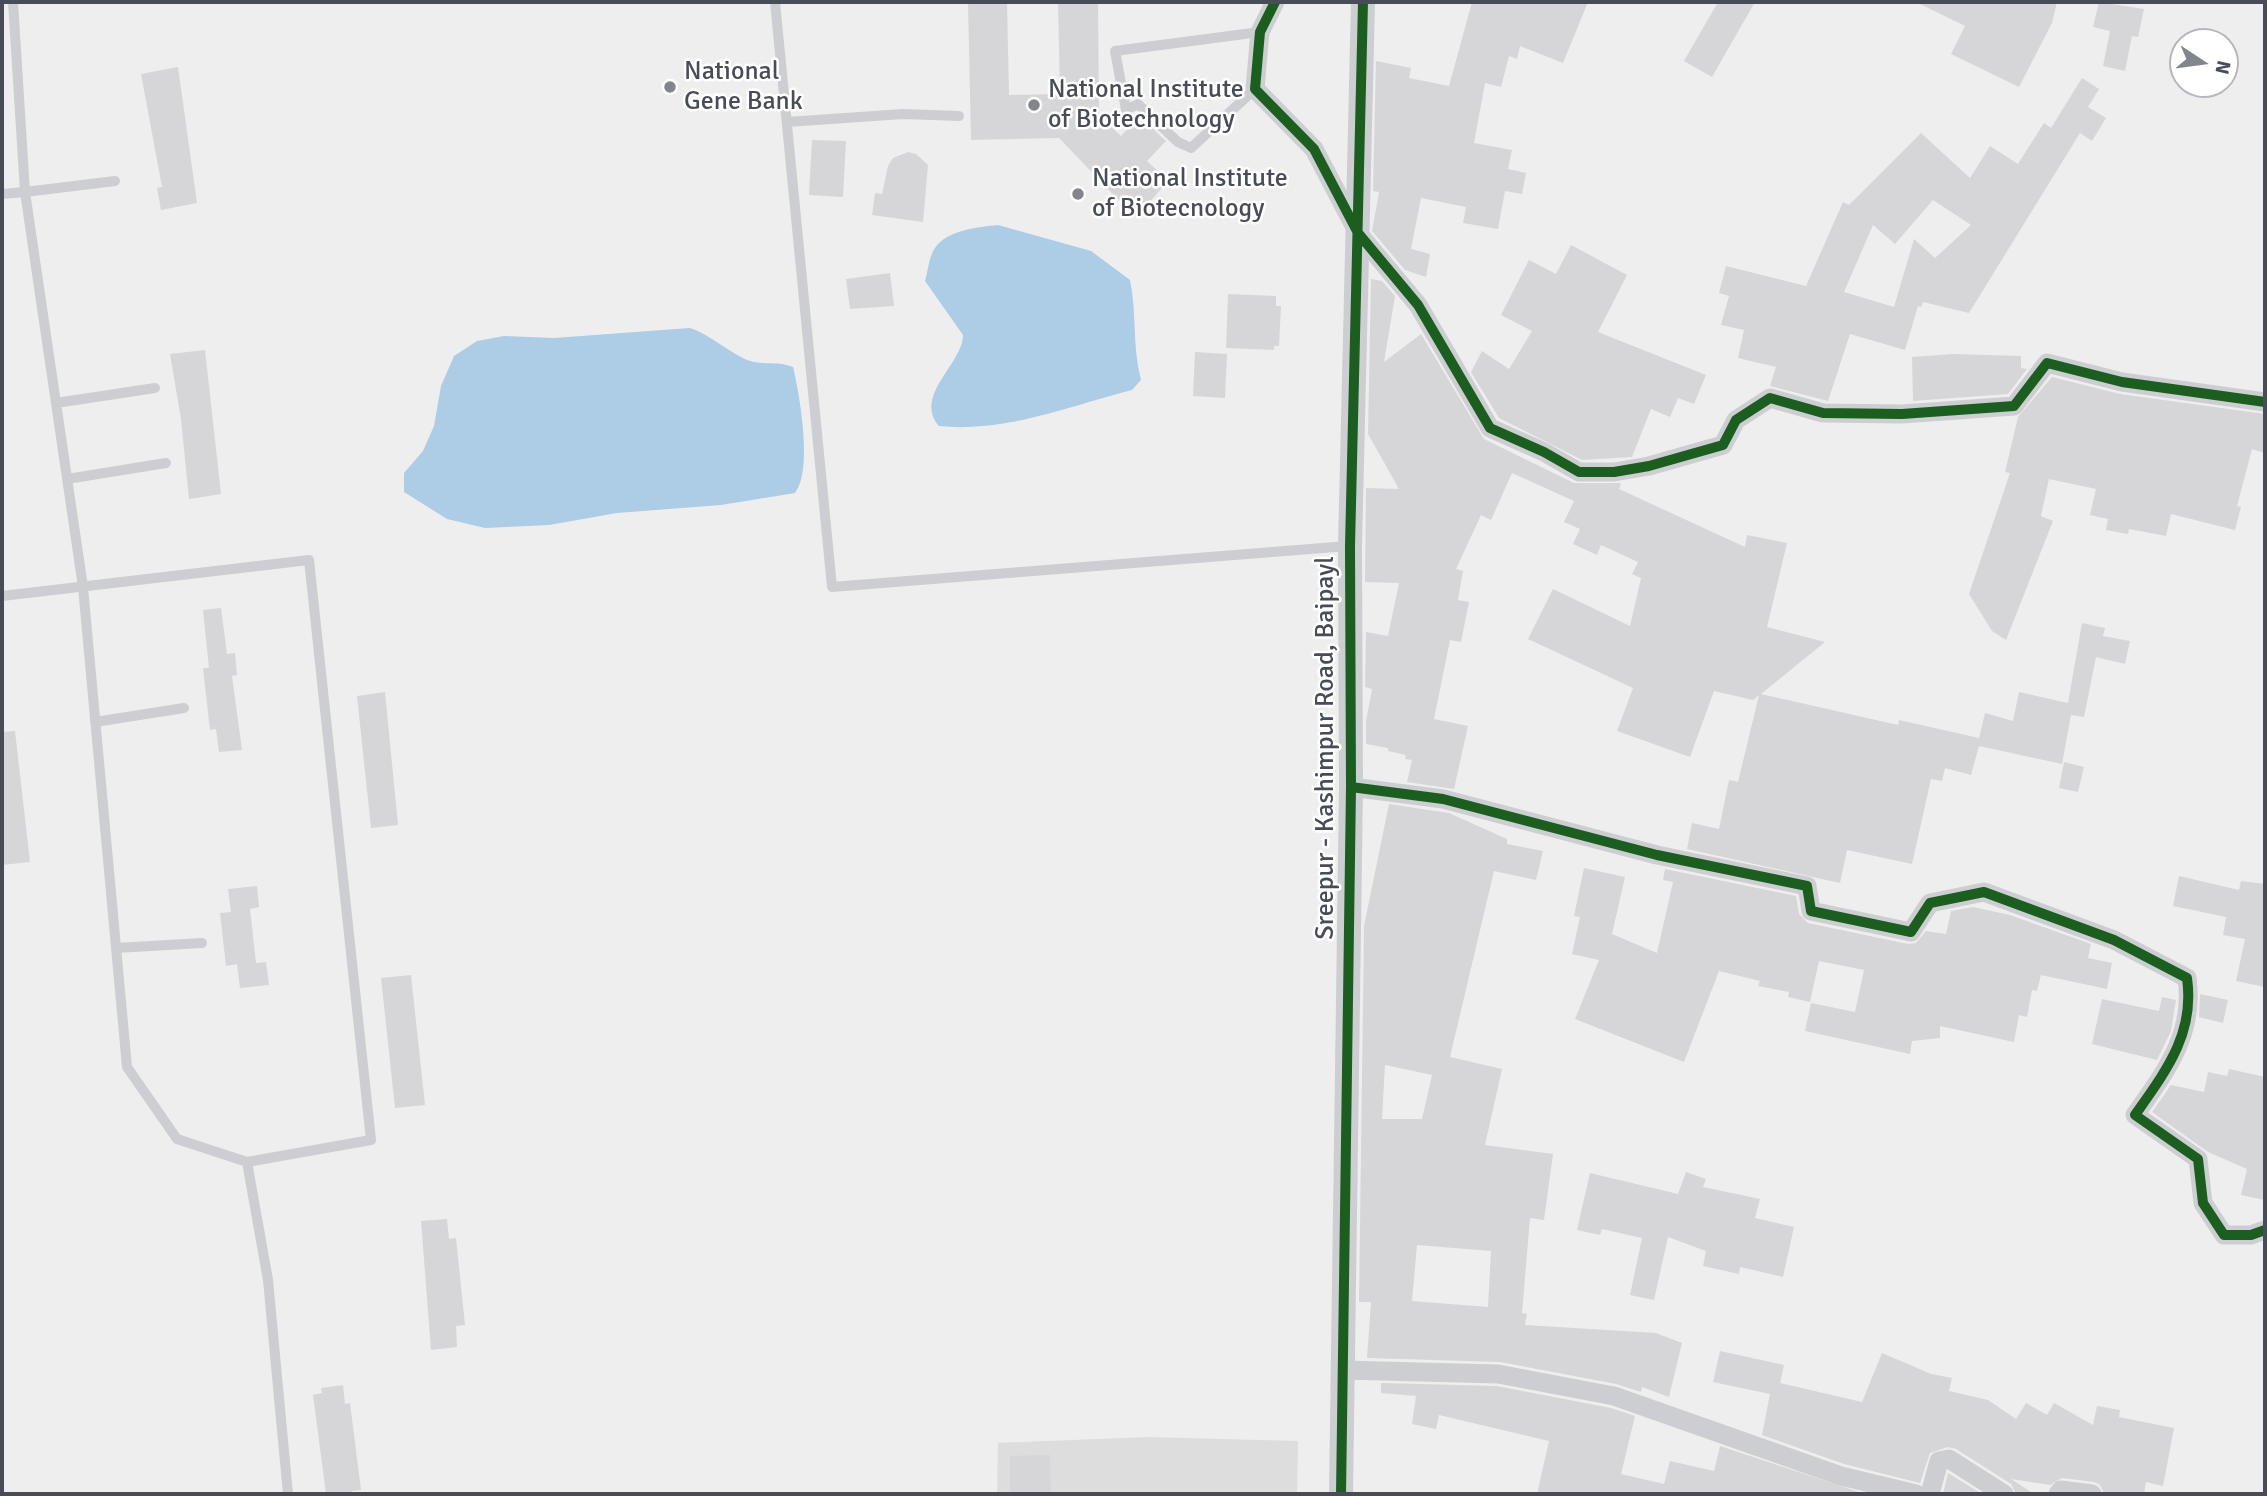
<!DOCTYPE html>
<style>
body{margin:0}
#map{position:relative;width:2267px;height:1496px;overflow:hidden;background:#efeeee;font-family:Signika,sans-serif}
canvas{display:block}
.frame{position:absolute;inset:0;border:4px solid #474c58;pointer-events:none}
.north{position:absolute;left:2169px;top:28px;width:70px;height:70px;box-sizing:border-box;background:#fff;border:2px solid #b5b7bc;border-radius:50%;rotate:103deg;font-size:19px;font-weight:700;line-height:28px;text-align:center;color:#474c58}
.north::after{content:'';display:block;margin:auto;width:24px;height:32px;background:#82858c;clip-path:polygon(50% 0,100% 100%,50% 72%,0 100%)}
</style>
<div id="map">
<canvas width="2267" height="1496"></canvas>
<div class="frame"></div>
<div class="north">N</div>
</div>
<script>
const context = document.querySelector('canvas').getContext('2d');
context.lineJoin = 'round';
function fillPath(path, color) { context.fillStyle = color; context.fill(path, 'evenodd'); }
function strokePath(path, color, width, dash) { context.strokeStyle = color; context.lineWidth = width; context.lineCap = dash ? 'butt' : 'round'; context.setLineDash(dash || []); context.stroke(path); }
function write(font, color, halo, rows, align = 'center') {
  context.font = font + ' Signika,sans-serif'; context.lineWidth = 5; context.setLineDash([]); context.textBaseline = 'middle'; context.strokeStyle = halo; context.fillStyle = color; for (const [text, x, y, turn = 0] of rows) {
    context.save(); context.translate(x, y); context.rotate((+turn || 0) * Math.PI / 180); context.textAlign = isNaN(turn) ? turn : align; if (halo) context.strokeText(text, 0, 0); context.fillText(text, 0, 0); context.restore();
  }
}
fillPath(new Path2D(`
 M 1147,1437 L 1298,1441 L 1297,1494 L 997,1494 L 998,1443 Z`), '#ddd');
fillPath(new Path2D(`
 M 998,225 L 1091,251 L 1130,280 C 1137,313 1132,346 1141,380 L 1132,390 C 1069,406 1005,433 939,426 C 913,395 963,364 963,335 L 925,281 C 928,271 929,256 935,248 C 947,230 979,227 998,225 Z
 M 690,328 C 712,335 735,358 754,362 C 770,365 777,361 793,367 C 800,396 813,471 795,493 L 721,505 L 617,513 L 549,525 L 485,528 L 447,519 L 404,492 L 404,473 L 423,451 L 434,426 L 441,386 L 454,356 L 477,341 L 504,336 L 554,338 Z`), '#adcce6');
fillPath(new Path2D(`
 M 968,2 L 1007,2 L 1009,95 L 1060,94 L 1058,2 L 1098,2 L 1099,115 L 1121,136 L 1139,116 L 1166,141 L 1147,161 L 1168,181 L 1136,218 L 1059,138 L 971,140 Z
 M 1472,2 L 1588,2 L 1563,63 L 1520,46 L 1517,59 L 1509,56 L 1501,87 L 1485,83 L 1474,143 L 1512,150 L 1508,169 L 1526,173 L 1522,194 L 1505,191 L 1498,229 L 1463,223 L 1466,207 L 1421,198 L 1411,249 L 1430,254 L 1426,277 L 1405,270 L 1372,231 L 1379,192 L 1373,191 L 1376,61 L 1411,68 L 1409,78 L 1449,86 Z
 M 1718,2 L 1755,2 L 1712,77 L 1684,61 Z
 M 1916,2 L 2057,2 L 2052,23 L 2019,87 L 1951,54 L 1965,26 Z
 M 2099,2 L 2144,9 L 2138,37 L 2132,36 L 2125,71 L 2103,66 L 2110,31 L 2093,27 Z
 M 178,67 L 197,203 L 161,210 L 157,188 L 162,187 L 141,74 Z
 M 2082,78 L 2099,89 L 2088,107 L 2106,118 L 2092,141 L 2080,133 L 1969,313 L 1923,302 L 1921,307 L 1918,306 L 1905,350 L 1850,334 L 1828,401 L 1770,386 L 1776,367 L 1738,358 L 1744,330 L 1721,325 L 1729,296 L 1719,293 L 1726,266 L 1806,286 L 1843,202 L 1849,205 L 1921,133 L 1970,178 L 1990,146 L 2018,164 L 2044,123 L 2051,128 ZM 1933,200 L 1971,225 L 1935,258 L 1914,239 L 1894,307 L 1844,292 L 1873,225 L 1895,244 Z
 M 812,140 L 846,141 L 843,197 L 809,195 Z
 M 908,152 L 916,154 L 928,165 L 923,222 L 872,215 L 875,193 L 882,194 L 888,166 L 893,158 Z
 M 1571,245 L 1627,275 L 1598,332 L 1706,375 L 1694,404 L 1678,398 L 1670,417 L 1651,409 L 1632,457 L 1582,460 L 1499,418 L 1471,372 L 1482,351 L 1509,369 L 1532,331 L 1501,315 L 1529,260 L 1556,274 Z
 M 890,273 L 894,306 L 850,309 L 846,279 Z
 M 1371,279 L 1382,281 L 1395,296 L 1384,362 L 1421,334 L 1484,439 L 1574,483 L 1621,483 L 1619,489 L 1745,547 L 1747,535 L 1787,543 L 1767,627 L 1825,642 L 1761,694 L 1898,725 L 1899,720 L 1979,738 L 1985,713 L 2013,721 L 2019,692 L 2068,703 L 2082,623 L 2105,628 L 2103,636 L 2130,641 L 2125,664 L 2096,657 L 2084,717 L 2071,715 L 2062,764 L 1979,746 L 1971,775 L 1945,768 L 1942,781 L 1931,779 L 1912,864 L 1847,850 L 1840,883 L 1687,849 L 1692,823 L 1719,829 L 1729,780 L 1738,782 L 1759,695 L 1753,700 L 1714,691 L 1690,757 L 1617,731 L 1633,688 L 1528,639 L 1553,589 L 1630,626 L 1641,578 L 1632,574 L 1638,562 L 1601,545 L 1597,555 L 1573,544 L 1580,529 L 1564,522 L 1574,501 L 1512,473 L 1491,520 L 1481,515 L 1456,569 L 1463,571 L 1458,600 L 1469,602 L 1461,642 L 1450,640 L 1434,719 L 1468,726 L 1454,789 L 1407,782 L 1412,760 L 1405,759 L 1406,755 L 1388,751 L 1388,748 L 1366,744 L 1366,721 L 1372,689 L 1365,687 L 1366,632 L 1388,636 L 1399,583 L 1365,582 L 1366,488 L 1399,489 L 1368,434 Z
 M 1228,294 L 1276,296 L 1276,306 L 1281,306 L 1279,346 L 1274,346 L 1274,350 L 1226,348 Z
 M 205,350 L 221,494 L 189,499 L 181,419 L 170,354 Z
 M 1195,352 L 1227,354 L 1225,398 L 1193,396 Z
 M 1953,354 L 2021,356 L 2021,368 L 2027,369 L 2008,394 L 1913,401 L 1912,357 Z
 M 2052,377 L 2120,394 L 2265,414 L 2265,453 L 2252,449 L 2237,506 L 2241,507 L 2235,530 L 2171,514 L 2166,536 L 2129,529 L 2128,534 L 2106,530 L 2108,519 L 2090,515 L 2096,489 L 2049,479 L 2041,516 L 2053,521 L 2006,640 L 1992,631 L 1969,594 L 2010,473 L 2005,472 L 2018,417 Z
 M 221,608 L 227,654 L 235,653 L 237,675 L 232,676 L 242,750 L 219,752 L 216,729 L 210,730 L 203,668 L 209,668 L 203,610 Z
 M 385,692 L 398,825 L 371,828 L 357,696 Z
 M 15,731 L 30,862 L 2,865 L 2,732 Z
 M 2064,762 L 2084,767 L 2078,792 L 2059,788 Z
 M 1389,804 L 1449,813 L 1507,839 L 1507,844 L 1543,851 L 1536,880 L 1494,871 L 1450,1057 L 1502,1069 L 1485,1145 L 1553,1154 L 1544,1220 L 1530,1218 L 1522,1313 L 1527,1314 L 1525,1325 L 1656,1333 L 1682,1343 L 1669,1397 L 1642,1387 L 1641,1392 L 1616,1384 L 1500,1362 L 1367,1358 L 1371,1302 L 1359,1302 L 1364,926 ZM 1385,1065 L 1432,1075 L 1422,1119 L 1382,1119 ZM 1417,1245 L 1491,1251 L 1488,1307 L 1412,1301 Z
 M 1584,868 L 1625,877 L 1612,934 L 1657,953 L 1673,882 L 1663,880 L 1665,869 L 1796,896 L 1799,914 L 1808,923 L 1908,944 L 1916,943 L 1926,931 L 1946,934 L 1951,911 L 1973,907 L 2010,915 L 2091,944 L 2088,958 L 2112,963 L 2107,989 L 2041,975 L 2037,991 L 2032,990 L 2027,1017 L 2019,1015 L 2014,1042 L 1940,1026 L 1940,1038 L 1912,1041 L 1910,1054 L 1805,1031 L 1811,1003 L 1855,1012 L 1864,970 L 1819,961 L 1810,1002 L 1788,997 L 1789,992 L 1758,986 L 1760,981 L 1719,971 L 1684,1062 L 1575,1019 L 1599,960 L 1572,954 L 1580,917 L 1574,916 Z
 M 2179,876 L 2239,890 L 2241,881 L 2265,884 L 2265,987 L 2236,981 L 2245,939 L 2223,935 L 2226,917 L 2173,906 Z
 M 257,886 L 259,907 L 250,909 L 256,963 L 266,962 L 269,985 L 240,988 L 237,964 L 226,966 L 220,913 L 231,912 L 228,889 Z
 M 411,975 L 425,1105 L 395,1108 L 381,978 Z
 M 2200,994 L 2228,1000 L 2223,1023 L 2199,1017 Z
 M 2162,997 L 2176,1000 L 2171,1031 L 2157,1060 L 2092,1044 L 2102,999 L 2159,1011 Z
 M 2229,1069 L 2265,1077 L 2265,1200 L 2241,1195 L 2247,1169 L 2208,1152 L 2152,1112 L 2171,1085 L 2204,1092 L 2208,1072 L 2227,1076 Z
 M 1686,1172 L 1706,1179 L 1703,1187 L 1760,1199 L 1755,1218 L 1794,1227 L 1783,1277 L 1740,1267 L 1739,1274 L 1703,1266 L 1706,1251 L 1668,1237 L 1654,1300 L 1630,1295 L 1642,1238 L 1602,1229 L 1600,1235 L 1577,1230 L 1590,1173 L 1678,1194 Z
 M 447,1219 L 449,1239 L 456,1238 L 465,1325 L 456,1326 L 457,1347 L 431,1350 L 421,1221 Z
 M 1720,1351 L 1784,1365 L 1780,1383 L 1862,1402 L 1882,1353 L 1931,1374 L 1952,1378 L 1949,1391 L 1988,1400 L 2016,1419 L 2026,1403 L 2047,1415 L 2054,1403 L 2093,1425 L 2097,1406 L 2120,1410 L 2119,1417 L 2174,1428 L 2163,1486 L 2146,1482 L 2144,1494 L 2111,1494 L 2104,1493 L 2100,1485 L 2094,1482 L 2062,1478 L 2050,1485 L 2011,1479 L 2034,1494 L 2016,1494 L 2011,1484 L 1956,1449 L 1948,1447 L 1930,1453 L 1920,1483 L 1844,1464 L 1762,1435 L 1770,1394 L 1713,1382 Z
 M 1381,1383 L 1497,1386 L 1611,1408 L 1635,1416 L 1621,1474 L 1664,1484 L 1670,1461 L 1714,1471 L 1720,1446 L 1865,1494 L 1537,1494 L 1549,1441 L 1439,1415 L 1436,1429 L 1412,1424 L 1416,1396 L 1381,1393 Z
 M 343,1385 L 345,1404 L 350,1403 L 361,1490 L 352,1491 L 352,1494 L 326,1494 L 313,1395 L 322,1393 L 321,1388 Z
 M 1050,1455 L 1051,1494 L 1010,1494 L 1010,1456 Z
 M 1948,1473 L 1982,1494 L 1943,1494 Z`), '#d6d6d8');
strokePath(new Path2D(`
 M 775,2 L 832,587 L 1348,546
 M 1255,89 L 1191,148 L 1178,142 L 1138,104 L 1126,110 L 1115,51 L 1260,32
 M 787,122 L 903,114 L 959,116
 M 115,181 L 25,192 L 83,587 L 127,1067 L 177,1139 L 247,1162 L 268,1280 L 288,1494
 M 2,194 L 25,192 L 13,2
 M 56,403 L 155,388
 M 67,479 L 166,463
 M 2,596 L 309,560 L 371,1140 L 247,1162
 M 95,722 L 184,708
 M 116,948 L 202,943`), '#cdced1', 10);
strokePath(new Path2D(`
 M 1275,2 L 1260,32 L 1255,89 L 1314,149 L 1358,233 L 1418,305 L 1490,428 L 1544,452 L 1579,472 L 1614,472 L 1649,466 L 1723,445 L 1736,420 L 1770,398 L 1823,413 L 1902,414 L 2014,406 L 2047,363 L 2122,382 L 2265,402
 M 1351,787 L 1443,799 L 1657,855 L 1807,886 L 1811,911 L 1911,932 L 1930,903 L 1984,892 L 2114,940 L 2187,978 C 2195,1034 2166,1071 2135,1115 L 2198,1159 L 2203,1203 L 2224,1235 L 2251,1235 L 2265,1230
 M 1343,1370 L 1498,1374 L 1614,1396 L 1841,1476 L 1916,1494
 M 1930,1494 L 1939,1461 L 1949,1459 L 2004,1494
 M 2058,1494 L 2061,1490 L 2092,1494`), '#cdced1', 19);
strokePath(new Path2D(`
 M 1341,1494 L 1351,787 L 1350,546 L 1363,2`), '#cdced1', 24);
strokePath(new Path2D(`
 M 1275,2 L 1260,32 L 1255,89 L 1314,149 L 1358,233 L 1418,305 L 1490,428 L 1544,452 L 1579,472 L 1614,472 L 1649,466 L 1723,445 L 1736,420 L 1770,398 L 1823,413 L 1902,414 L 2014,406 L 2047,363 L 2122,382 L 2265,402
 M 1351,787 L 1443,799 L 1657,855 L 1807,886 L 1811,911 L 1911,932 L 1930,903 L 1984,892 L 2114,940 L 2187,978 C 2195,1034 2166,1071 2135,1115 L 2198,1159 L 2203,1203 L 2224,1235 L 2251,1235 L 2265,1230
 M 1341,1494 L 1351,787 L 1350,546 L 1363,2`), '#1b5e20', 10);
for (const [x, y, r, color] of [
 [670,87,7,"#82858c"],
 [1034,105,7,"#82858c"],
 [1078,194,7,"#82858c"]
]) { const dot = new Path2D(); dot.arc(x, y, r, 0, 2 * Math.PI); context.fillStyle = color; context.fill(dot); strokePath(dot, '#fff', 2.5); }
write('26px', '#474c58', '#fff', [
 ["National",684,72],
 ["Gene Bank",684,102],
 ["National Institute",1048,90],
 ["of Biotechnology",1048,120],
 ["National Institute",1092,179],
 ["of Biotecnology",1092,209]
], 'left');
write('26px', '#474c58', '#fff', [
 ["Sreepur - Kashimpur Road, Baipayl",1326,748,-90]
]);
</script>
